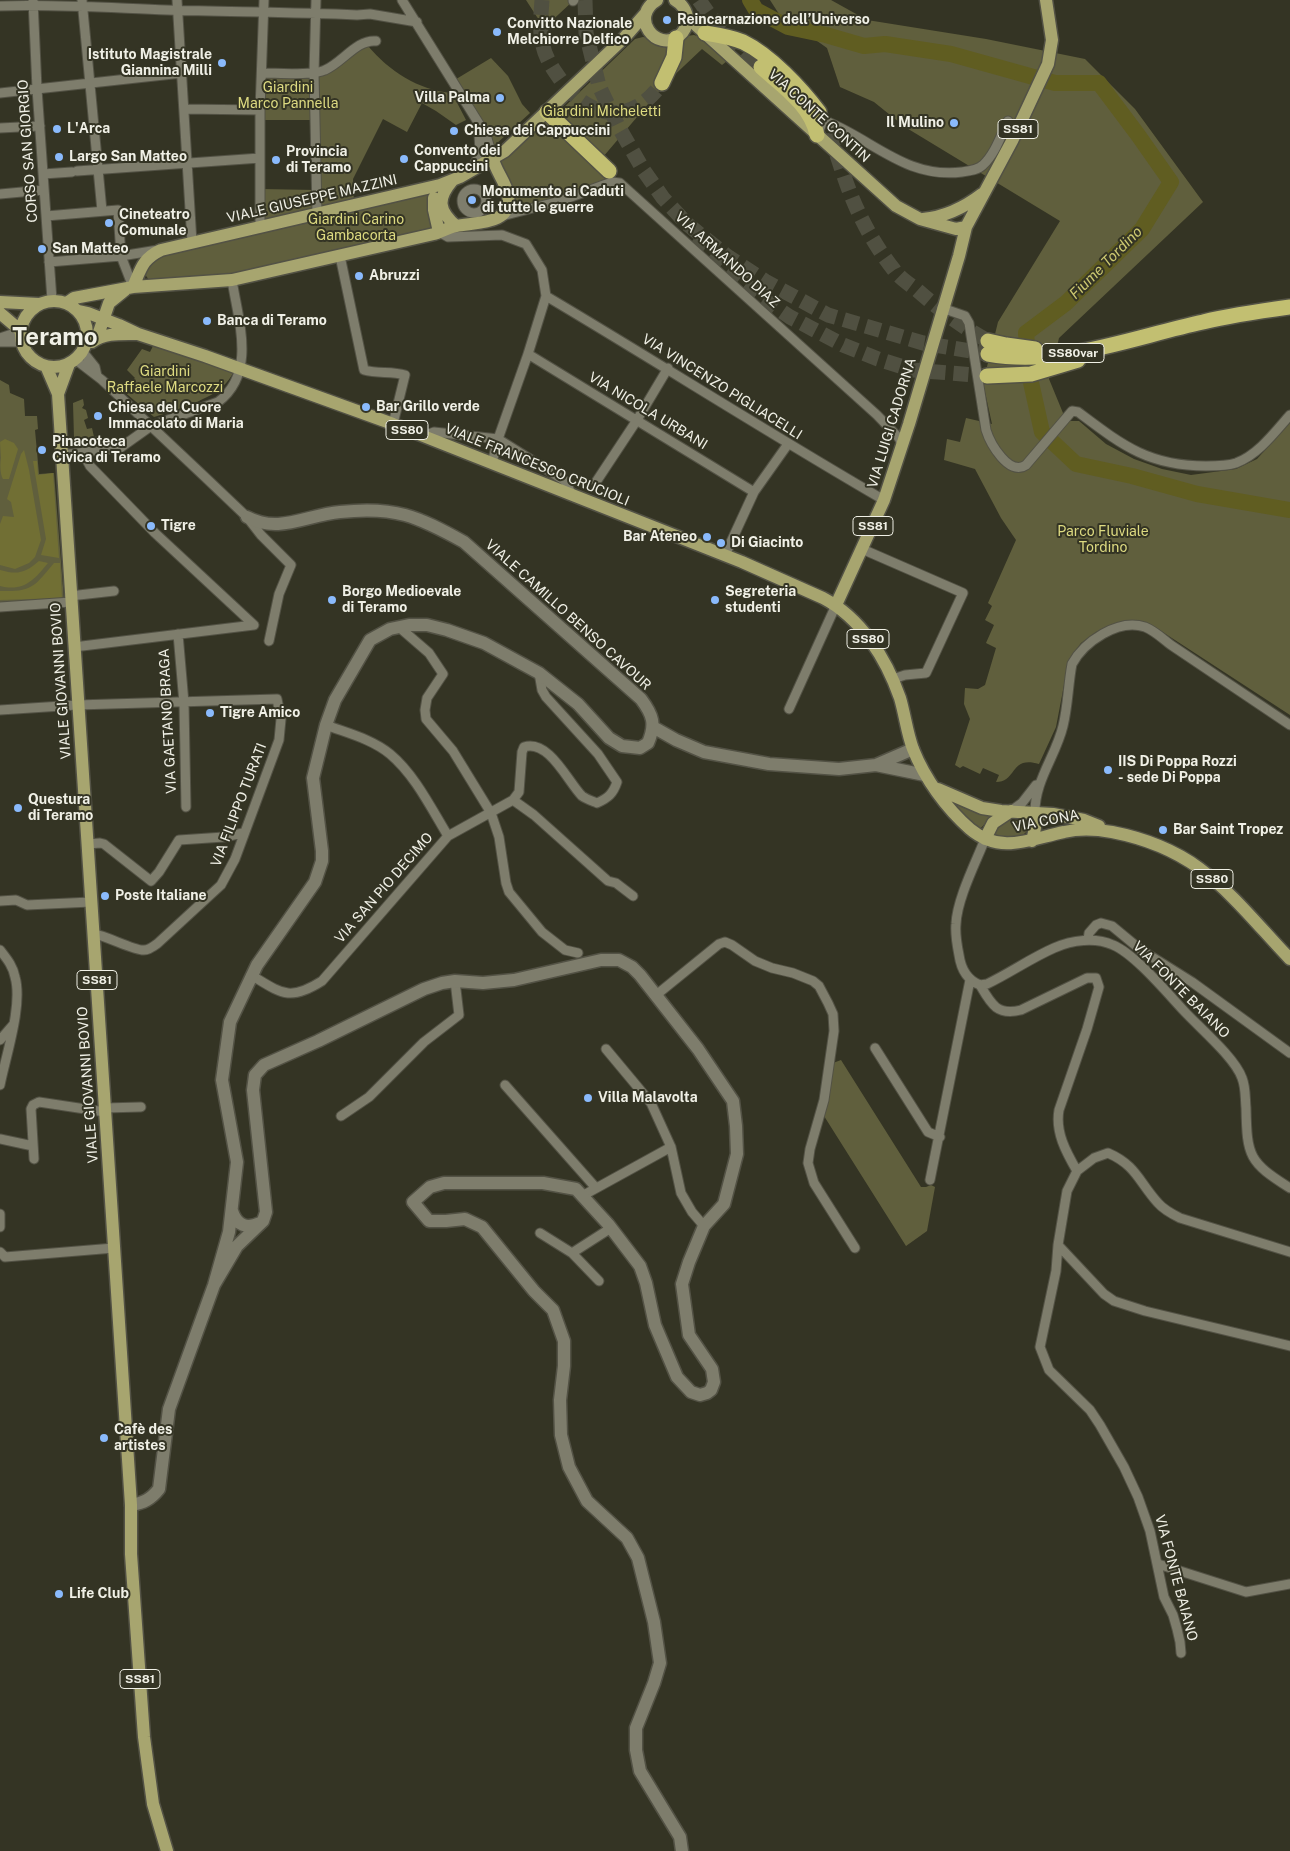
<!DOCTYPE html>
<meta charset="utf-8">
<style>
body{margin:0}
canvas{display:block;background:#343424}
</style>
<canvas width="1290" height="1851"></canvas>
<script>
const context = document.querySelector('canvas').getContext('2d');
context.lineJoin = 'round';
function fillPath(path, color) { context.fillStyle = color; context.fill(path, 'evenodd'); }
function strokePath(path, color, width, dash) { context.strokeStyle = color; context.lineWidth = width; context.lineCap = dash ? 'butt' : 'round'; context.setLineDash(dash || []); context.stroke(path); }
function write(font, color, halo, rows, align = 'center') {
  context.font = font + ' "Public Sans",sans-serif'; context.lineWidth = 4; context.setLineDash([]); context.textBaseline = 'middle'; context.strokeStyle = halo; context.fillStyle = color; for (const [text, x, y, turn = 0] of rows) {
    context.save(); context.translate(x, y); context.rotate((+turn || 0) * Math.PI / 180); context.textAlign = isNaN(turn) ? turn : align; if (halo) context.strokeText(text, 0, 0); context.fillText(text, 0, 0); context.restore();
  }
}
fillPath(new Path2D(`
 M 526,0 L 572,0 L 573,1 L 545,27 L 537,17 Z
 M 770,0 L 831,0 L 867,20 L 986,39 L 1085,59 L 1135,109 L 1203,202 L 1059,338 L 1049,379 L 1063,413 L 1070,421 L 1079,421 L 1106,444 L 1134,459 L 1162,469 L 1191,475 L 1236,469 L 1257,459 L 1290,423 L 1290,715 L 1158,629 L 1136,621 L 1113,625 L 1096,632 L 1081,643 L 1072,655 L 1068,664 L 1056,727 L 1039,764 C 1010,755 1017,782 996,782 L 999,775 L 983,768 L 980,774 L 963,766 L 960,768 L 955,765 L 970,719 L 964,704 L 965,688 L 978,689 L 985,685 L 996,648 L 986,643 L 994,625 L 985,620 L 992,606 L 988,603 L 1016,540 L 1001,518 L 975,469 L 944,460 L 947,439 L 960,442 L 966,418 L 992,424 L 983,383 L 998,322 L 1060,221 L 905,127 L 874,102 L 840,87 L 827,48 L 779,14 Z
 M 694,35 L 700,37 L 727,61 L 722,65 L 702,49 L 666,83 L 603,157 L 560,111 L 635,39 L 643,37 L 680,43 L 687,36 Z
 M 368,46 C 389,71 418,90 452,93 L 466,120 L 456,125 L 436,111 L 422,103 L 407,132 L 383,119 L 353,179 L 354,204 L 426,188 L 434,234 L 232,280 L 149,280 L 144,273 L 150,255 L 260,226 L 260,189 L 316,190 L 315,120 L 260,120 L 262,73 L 325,70 Z
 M 491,58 L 508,76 L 522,104 L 530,113 L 495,145 L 486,135 L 453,81 Z
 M 547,112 L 609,183 L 560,201 L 507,210 L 496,169 L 505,151 Z
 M 153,346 L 235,370 C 231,377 227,383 220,389 C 207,400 171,412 154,417 L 122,390 L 135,378 L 127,370 L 142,349 L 150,352 Z
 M 0,380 L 9,385 L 10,393 L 24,399 L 25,416 L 37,416 L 38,429 L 35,430 L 39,474 L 54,473 L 64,600 L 0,602 Z
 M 83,399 L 84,405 L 82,408 L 86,410 L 88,418 L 84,420 L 87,429 L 92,428 L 94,437 L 97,436 L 102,439 C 93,442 81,445 74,437 L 73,403 Z
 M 949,797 L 990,815 L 991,817 L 980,829 L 967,818 Z
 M 1007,820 C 1015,820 1025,822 1027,831 C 1020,840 1005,839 996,835 L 995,828 Z
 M 841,1060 L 921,1187 L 926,1187 L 931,1185 L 935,1187 L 927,1231 L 906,1246 L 824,1116 L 833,1063 Z`), '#605f3d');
fillPath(new Path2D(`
 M 5,439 L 14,443 L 18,449 L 9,479 L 3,479 C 0,474 0,464 1,458 L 0,442 Z
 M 24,450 L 29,470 L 41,540 L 35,557 L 29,563 L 15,569 L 0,565 L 0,524 L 3,516 L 14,517 L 11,502 L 7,499 L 21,454 Z
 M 33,461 L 37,461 L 38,475 L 53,473 L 59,558 L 41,555 L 46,539 Z
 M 39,561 L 48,563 C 34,580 24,592 0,586 L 0,570 C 18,575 25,573 39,561 Z
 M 54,563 L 60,563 L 62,598 L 0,600 L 0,591 C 32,592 34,587 54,563 Z`), '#716f34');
strokePath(new Path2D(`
 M 750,0 L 756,10 L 788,27 L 826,35 L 864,46 L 885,44 L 951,54 L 1055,83 L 1099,83 L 1138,135 L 1171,182 L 1142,229 L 1066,303 L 1026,333 L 1030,378 L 1042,432 L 1076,464 L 1132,476 L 1197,494 L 1290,510`), '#605d21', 16);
strokePath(new Path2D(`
 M 542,0 C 541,15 539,31 543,46 C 546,60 555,72 563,83 C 593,121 633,124 662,83
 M 585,0 L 586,33 L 599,86 L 618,126 L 644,171 L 663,198 L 687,224 L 727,256 L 765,281 L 828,315 L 923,343 L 988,354
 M 699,0 L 710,16 L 761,67
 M 819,112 C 833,137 839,164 849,190 C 860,219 875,246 894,270 C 900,278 909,284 917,290 C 941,311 961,326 988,341
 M 692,241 L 762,298 L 790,317 L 843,345 L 878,359 L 913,370 L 987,376`), '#505041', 15, [15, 8]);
const street = new Path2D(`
 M 33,0 L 37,89 L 52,300
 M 82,0 L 102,211
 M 177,0 L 192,242
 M 316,0 L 314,73 L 317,214
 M 402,0 L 486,135 L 493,159
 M 573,1 L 574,0
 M 0,6 C 56,4 112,8 167,10 C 231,12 294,12 357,15 L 370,14 L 417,22
 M 262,73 C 278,73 312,76 325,70 C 342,63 357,39 376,41
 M 0,93 L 182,73
 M 184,109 L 260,110
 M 0,128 L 40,126
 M 817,134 L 822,124 L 828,122 C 874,141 907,179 962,172 C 969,171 978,170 983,165 C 995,154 1001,135 1008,121
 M 472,169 L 480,153 L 479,134
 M 77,171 L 260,158
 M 43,174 L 72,172
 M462 201a12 12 0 1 1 24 0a12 12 0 1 1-24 0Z
 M 0,194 L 44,190
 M 46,216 L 118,210 L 121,256 L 133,287
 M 502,216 L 560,201 L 612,182 L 620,183 L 877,415 L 899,438 L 902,444
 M 260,226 L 260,110 L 264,0
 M 439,232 L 448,237 L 502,235 L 526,244 L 542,270 L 546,296 L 528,354 L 498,439 L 492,463
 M 340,256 L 364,370 C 378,374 391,371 405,375 L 393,424
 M 49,262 L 121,256 L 158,250
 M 546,296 C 659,363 770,434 884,500
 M 942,308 L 965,316 L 969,323 L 986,430 C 990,443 1009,477 1026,465 L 1072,411 L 1078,412 C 1122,445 1148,466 1206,466 C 1215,466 1227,466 1236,463 C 1258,455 1275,432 1290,415
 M 0,338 L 21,331
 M 0,342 L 22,342
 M 83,352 L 95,367 L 97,376
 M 528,354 L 754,492
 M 76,360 L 102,380 L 206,478 L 247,517 L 261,535 L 291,565 L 279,594 L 269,641
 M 424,436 L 434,432 L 498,439 L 565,481 L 572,495
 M 83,453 L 90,466 L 155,533 L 254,625
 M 61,455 L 120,448 L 151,426 L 218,402 C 257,373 238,320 232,280
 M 596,482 L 637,420 L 668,368
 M 862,549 L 963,593 L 926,673 L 905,675 L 893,679
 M 725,555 L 754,492 L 788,444
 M 70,596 L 114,591
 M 0,607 L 71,602
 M 399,627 L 429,653 L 443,674 L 427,698 L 425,710 L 426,719 L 453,751 L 491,813 L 499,837 L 506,883 L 509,892 L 542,932 L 565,950 L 578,953
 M 178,634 L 184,703 L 186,807
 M 74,647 L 254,625
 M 789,709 L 836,605
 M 0,710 L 77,705 L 277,699 L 281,719 L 279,740 L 235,859 L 221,885 L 158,943 C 154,946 149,950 144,950 C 135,951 107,936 94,934
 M 326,725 C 347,733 372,739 390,754 C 415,775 431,808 448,836
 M 513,800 L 519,792 L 522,752 L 524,747 C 549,739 568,782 582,796 C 586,799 592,801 597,803 C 608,798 613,794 617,782 L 598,754 L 546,697 L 542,690 L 539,673
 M 1011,811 L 1022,803 L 1036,785
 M 1035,814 C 1034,781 1056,756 1063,726 C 1068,706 1068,685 1072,664 C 1084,642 1118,618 1145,627 C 1155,631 1163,639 1171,645 L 1290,725
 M 985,839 C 976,862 957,899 956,924 C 955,934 957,945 959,955 C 961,969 967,980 980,985 L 987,984 C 1010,973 1031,958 1054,948 C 1072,940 1095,937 1113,945 C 1135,954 1168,994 1185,1012 C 1201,1029 1235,1058 1242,1078 C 1246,1088 1245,1098 1246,1108 C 1247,1157 1249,1162 1290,1188
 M 88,844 L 100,843 L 104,844 L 151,881 L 159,872 L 179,840 L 224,837 L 243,833
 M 0,901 L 16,900 L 27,905 L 91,902
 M 1088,940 L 1089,933 L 1096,925 L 1101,923 L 1112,926 L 1141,950 L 1192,982 L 1290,1053
 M 0,950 C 7,959 13,966 15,977 C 23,1005 6,1055 0,1085
 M 251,975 C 281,993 289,1002 322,981 L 448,836 L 513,800 L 534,815 L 608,881 L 616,883 L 633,896
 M 980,985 C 991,1004 997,1016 1021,1010 L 1087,978 L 1096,978 L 1099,987 L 1087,1029 L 1059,1110 C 1055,1132 1066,1152 1077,1171
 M 655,996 L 719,944 L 725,942 L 732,945 L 755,961 L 772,968 L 793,973 L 813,981 L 819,986 L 828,1003 L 833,1014 L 834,1031 L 824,1100 L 810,1149 L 808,1163 L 814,1183 L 855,1248
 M 0,1040 L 13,1025
 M 875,1048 L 928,1132 L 940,1137
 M 606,1049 L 651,1103 L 671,1147 L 681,1193 L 692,1212 L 704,1226
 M 505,1085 L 596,1188
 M 105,1108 L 141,1107
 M 341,1116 L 369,1097 L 424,1042 L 459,1015 L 455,981
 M 0,1139 L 33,1146
 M 34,1159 L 31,1109 L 33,1105 L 39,1102 L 105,1112
 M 930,1180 L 970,980
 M 582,1196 L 671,1147
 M 0,1214 L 0,1227
 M 540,1233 L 572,1253 L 599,1281
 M 1058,1245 L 1104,1294 L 1114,1301 L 1145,1311 L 1290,1346
 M 0,1252 L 5,1257 L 114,1248
 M 572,1253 L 611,1228
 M 1158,1564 L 1246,1592 L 1290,1584
 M 1181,1653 L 1180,1642 L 1177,1629 L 1173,1615 L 1164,1597 L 1150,1531 L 1138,1497 L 1124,1467 L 1100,1425 L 1090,1410 L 1049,1370 L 1040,1347 L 1056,1271 L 1058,1245 L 1067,1191 L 1077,1171 L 1094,1158 L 1108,1153 C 1136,1165 1139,1182 1158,1203 C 1164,1210 1172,1214 1180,1218 L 1290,1252`);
const secondary = new Path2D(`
 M 653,727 L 676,740 L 704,752 L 769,764 L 839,769 L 876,765 L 925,775
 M 876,765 L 913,749
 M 232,1211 C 237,1226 247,1229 260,1223
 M 214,1285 L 237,1246 L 263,1221 L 266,1212 L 253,1090 L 255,1075 L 264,1065 L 318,1041 L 424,989 L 442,983 L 455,981 L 483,983 L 514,980 L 601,960 L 619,960 L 632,967 L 640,975 L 698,1049 L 733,1101 L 736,1126 L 737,1154 L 724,1204 L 704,1226 L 689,1262 L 682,1284 L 689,1335 L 712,1369 L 714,1382 L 711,1390 L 707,1393 L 700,1395 L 691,1392 L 677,1377 L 655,1325 L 646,1283 L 640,1266 L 608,1224 L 576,1189 L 543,1183 L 444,1183 L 430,1187 L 413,1202 L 429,1221 L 446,1221 L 465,1219 L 482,1227 L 534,1291 L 553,1310 L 564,1341 L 564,1366 L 560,1400 L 561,1435 L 569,1467 L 587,1501 L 627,1538 L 638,1558 L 654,1622 L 660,1663 L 654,1683 L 636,1728 L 636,1750 L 640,1771 L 680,1837 L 682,1851
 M 131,1505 C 144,1503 151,1499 159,1489 L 169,1409 L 214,1285 L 229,1232 L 237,1162 L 222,1080 L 230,1022 L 257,965 L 315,882 L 322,861 L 322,851 L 313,778 L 326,725 L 335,700 L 370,640 L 390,629 L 409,625 L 427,625 L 447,630 L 484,643 L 539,673 L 578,704 L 609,738 L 622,746 L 640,748 L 648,743 C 656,724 653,715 641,699 L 464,542 C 417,516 395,506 340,512 C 306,515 279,534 247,517`);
const primary = new Path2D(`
 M 657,0 C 629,17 656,53 679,36 C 684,32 687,26 687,19 C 687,11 682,4 675,0
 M 687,17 L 896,206 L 920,219 L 956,229 L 966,227
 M 452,181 C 437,199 438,210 456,226
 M 434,198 L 434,210 L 439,232
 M 923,219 C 944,217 965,207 982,194
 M 133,287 C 141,269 142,259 161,250 L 440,185 L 460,177 L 505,151 L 624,38 L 646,13
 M21 334a33 33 0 1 1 66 0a33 33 0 1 1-66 0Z
 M 0,302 L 39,304
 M 67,303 L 74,298 L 133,287 L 232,280 L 434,234 C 441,232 449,227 456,226 C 476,222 513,225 508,195 C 506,182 496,172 493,159
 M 79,311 L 88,313 L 119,325 L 138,334 L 205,356 L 393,424 L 742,562 L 823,598 C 861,618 886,658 900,698 C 905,715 907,733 913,749 C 925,779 946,808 970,829 C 1001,855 1030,839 1064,832 C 1080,828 1096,829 1112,832 C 1143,838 1174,850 1199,868 C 1233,893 1261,929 1290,959
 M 0,313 L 21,331
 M 97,338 L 109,303 L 125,290
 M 92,342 C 104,333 120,334 135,334
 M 46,366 L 58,394 L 131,1505 L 131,1554 L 144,1737 L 153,1804 L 167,1851
 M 58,394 L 69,364
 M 836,605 L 884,500 L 909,424 L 959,256 L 966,227 L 1012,141 L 1048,64 L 1052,40 L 1046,0
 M 938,789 L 982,808 L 1001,811 L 1053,814 L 1084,820 L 1099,826
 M 985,839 L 993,823 L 1011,811
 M 1032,841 L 1035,828 L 1035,814`);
const highway = new Path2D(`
 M 705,33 C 718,35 731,37 743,42 C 770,55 801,88 819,112
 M 761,67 C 782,86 811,105 817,135
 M 662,83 L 674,57 L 676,38
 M 547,112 L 609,171
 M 988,341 L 1006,345 L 1035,349
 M 988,354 C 1061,367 1133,337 1203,322 C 1232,315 1261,311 1290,307
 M 987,376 L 1031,374 L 1078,360`);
strokePath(street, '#535245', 11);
strokePath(secondary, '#535245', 15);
strokePath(primary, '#535245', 15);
strokePath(highway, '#535245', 18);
strokePath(street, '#7e7d6c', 9);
strokePath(secondary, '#7e7d6c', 12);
strokePath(primary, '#a7a56f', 12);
strokePath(highway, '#c2bf71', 15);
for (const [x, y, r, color] of [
 [667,20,5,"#8abafc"],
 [497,32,5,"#8abafc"],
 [222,63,5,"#8abafc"],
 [500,98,5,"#8abafc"],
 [954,123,5,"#8abafc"],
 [57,129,5,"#8abafc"],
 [454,131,5,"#8abafc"],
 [59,157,5,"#8abafc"],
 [404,159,5,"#8abafc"],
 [276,160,5,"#8abafc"],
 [472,200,5,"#8abafc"],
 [109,223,5,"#8abafc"],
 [42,249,5,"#8abafc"],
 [359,276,5,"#8abafc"],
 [207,321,5,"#8abafc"],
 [366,407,5,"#8abafc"],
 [98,416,5,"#8abafc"],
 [42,450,5,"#8abafc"],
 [151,526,5,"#8abafc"],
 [707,537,5,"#8abafc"],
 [721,543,5,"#8abafc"],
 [332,600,5,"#8abafc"],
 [715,600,5,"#8abafc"],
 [210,713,5,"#8abafc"],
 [1108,770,5,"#8abafc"],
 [18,808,5,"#8abafc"],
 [1163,830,5,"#8abafc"],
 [105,896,5,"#8abafc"],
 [588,1098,5,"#8abafc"],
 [104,1438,5,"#8abafc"],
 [59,1594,5,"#8abafc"]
]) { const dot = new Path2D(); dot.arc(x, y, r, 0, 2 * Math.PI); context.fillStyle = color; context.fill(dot); strokePath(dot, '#343424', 2); }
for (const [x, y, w] of [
 [1018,129,40],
 [1073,353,62],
 [407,430,42],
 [873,526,40],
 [868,639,42],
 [1212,879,42],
 [97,980,40],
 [140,1679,40]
]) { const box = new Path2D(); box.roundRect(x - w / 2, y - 9.5, w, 19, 4); context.fillStyle = '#343424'; context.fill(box); strokePath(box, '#f0f0e6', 1); }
write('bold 12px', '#f0f0e6', null, [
 ["SS81",1018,129],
 ["SS80var",1073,353],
 ["SS80",407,430],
 ["SS81",873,526],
 ["SS80",868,639],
 ["SS80",1212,879],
 ["SS81",97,980],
 ["SS81",140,1679]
]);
write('bold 14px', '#f0f0e6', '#343424', [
 ["Reincarnazione dell’Universo",677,20],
 ["Convitto Nazionale",507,24],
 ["Melchiorre Delfico",507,40],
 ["Istituto Magistrale",212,55,"right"],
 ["Giannina Milli",212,71,"right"],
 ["Villa Palma",490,98,"right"],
 ["Il Mulino",944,123,"right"],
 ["L'Arca",67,129],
 ["Chiesa dei Cappuccini",464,131],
 ["Convento dei",414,151],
 ["Cappuccini",414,167],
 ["Provincia",286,152],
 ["di Teramo",286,168],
 ["Largo San Matteo",69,157],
 ["Monumento ai Caduti",482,192],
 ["di tutte le guerre",482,208],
 ["Cineteatro",119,215],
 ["Comunale",119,231],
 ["San Matteo",52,249],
 ["Abruzzi",369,276],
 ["Banca di Teramo",217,321],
 ["Bar Grillo verde",376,407],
 ["Chiesa del Cuore",108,408],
 ["Immacolato di Maria",108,424],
 ["Pinacoteca",52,442],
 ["Civica di Teramo",52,458],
 ["Tigre",161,526],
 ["Bar Ateneo",697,537,"right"],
 ["Di Giacinto",731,543],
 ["Borgo Medioevale",342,592],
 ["di Teramo",342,608],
 ["Segreteria",725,592],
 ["studenti",725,608],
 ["Tigre Amico",220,713],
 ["IIS Di Poppa Rozzi",1118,762],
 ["- sede Di Poppa",1118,778],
 ["Questura",28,800],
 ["di Teramo",28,816],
 ["Bar Saint Tropez",1173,830],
 ["Poste Italiane",115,896],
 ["Villa Malavolta",598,1098],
 ["Cafè des",114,1430],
 ["artistes",114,1446],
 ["Life Club",69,1594]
], 'left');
write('14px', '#ddda81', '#343424', [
 ["Giardini",288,88],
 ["Marco Pannella",288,104],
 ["Giardini Micheletti",602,112],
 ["Giardini Carino",356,220],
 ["Gambacorta",356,236],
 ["Giardini",165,372],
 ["Raffaele Marcozzi",165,388],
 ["Parco Fluviale",1103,532],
 ["Tordino",1103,548]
]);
write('14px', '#f0f0e6', '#343424', [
 ["VIA CONTE CONTIN",819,116,42],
 ["CORSO SAN GIORGIO",28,151,-94],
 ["VIALE GIUSEPPE MAZZINI",312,199,-13],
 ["VIA ARMANDO DIAZ",727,260,42],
 ["VIA VINCENZO PIGLIACELLI",722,387,32],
 ["VIA NICOLA URBANI",648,411,31],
 ["VIA LUIGI CADORNA",892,423,-73],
 ["VIALE FRANCESCO CRUCIOLI",537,465,22],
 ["VIALE CAMILLO BENSO CAVOUR",568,615,42],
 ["VIALE GIOVANNI BOVIO",61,681,-94],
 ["VIA GAETANO BRAGA",168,721,-93],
 ["VIA FILIPPO TURATI",239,805,-69],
 ["VIA CONA",1046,821,-11],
 ["VIA SAN PIO DECIMO",384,888,-49],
 ["VIA FONTE BAIANO",1181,990,45],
 ["VIALE GIOVANNI BOVIO",88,1085,-94],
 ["VIA FONTE BAIANO",1176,1578,75]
]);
write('italic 15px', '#ccc870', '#343424', [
 ["Fiume Tordino",1106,263,-45]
]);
write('bold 24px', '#f0f0e6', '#343424', [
 ["Teramo",55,338]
]);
</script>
